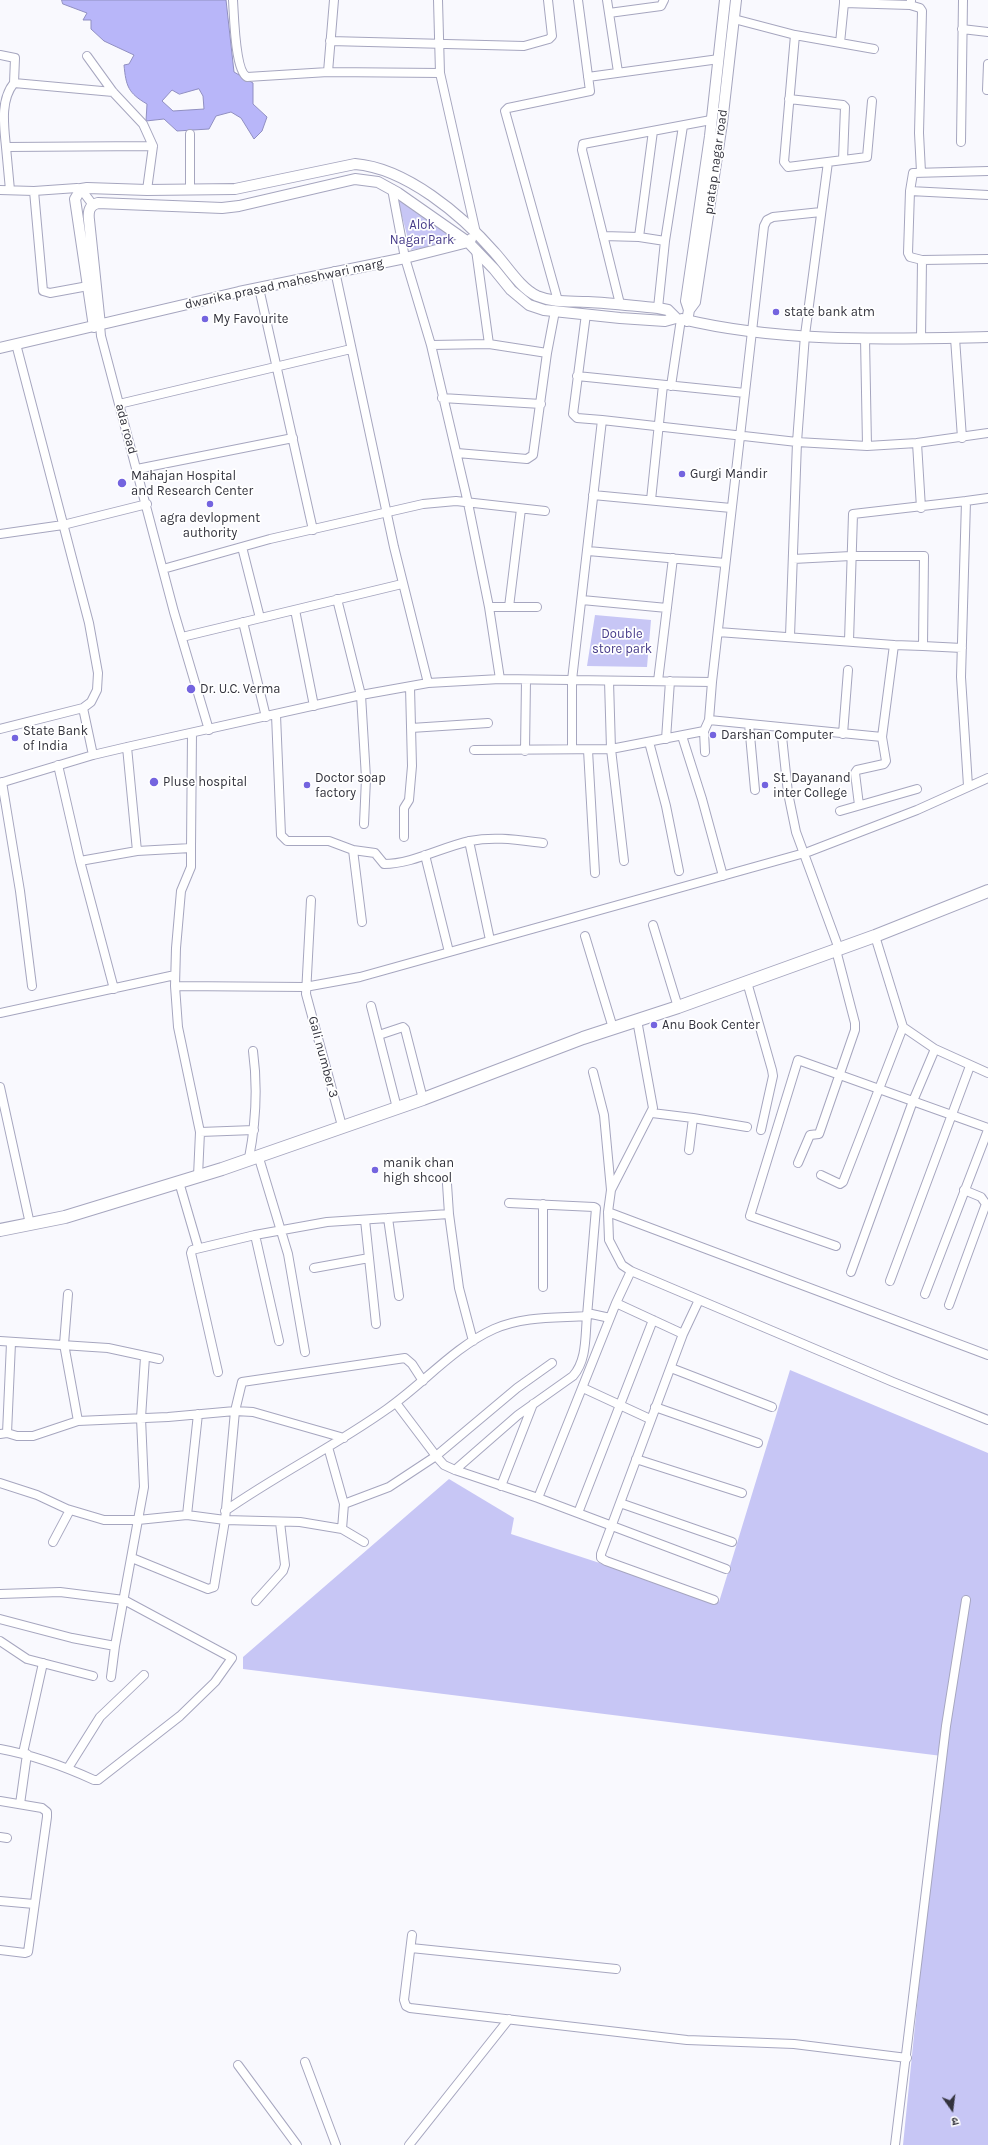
<!DOCTYPE html>
<meta charset="utf-8">
<style>
body{margin:0}
#map{position:relative;width:988px;height:2145px;overflow:hidden;background:#f9f9fe;font-family:Karla,"Noto Sans Devanagari",sans-serif}
canvas{display:block}
.north{position:absolute;left:932px;top:2089px;width:40px;height:40px;-webkit-text-stroke:3px #fff;paint-order:stroke;rotate:166deg;font-size:11px;font-weight:700;line-height:16px;text-align:center;color:#33333d}
.north::after{content:'';display:block;margin:auto;width:14px;height:18px;background:#33333d;clip-path:polygon(50% 0,100% 100%,50% 72%,0 100%)}
</style>
<div id="map">
<canvas width="988" height="2145"></canvas>
<div class="north">उ</div>
</div>
<script>
const context = document.querySelector('canvas').getContext('2d');
context.lineJoin = 'round';
function fillPath(path, color) { context.fillStyle = color; context.fill(path, 'evenodd'); }
function strokePath(path, color, width, dash) { context.strokeStyle = color; context.lineWidth = width; context.lineCap = dash ? 'butt' : 'round'; context.setLineDash(dash || []); context.stroke(path); }
function write(font, color, halo, rows, align = 'center') {
  context.font = font + ' Karla,sans-serif'; context.lineWidth = 3.5; context.setLineDash([]); context.textBaseline = 'middle'; context.strokeStyle = halo; context.fillStyle = color; for (const [text, x, y, turn = 0] of rows) {
    context.save(); context.translate(x, y); context.rotate((+turn || 0) * Math.PI / 180); context.textAlign = isNaN(turn) ? turn : align; if (halo) context.strokeText(text, 0, 0); context.fillText(text, 0, 0); context.restore();
  }
}
fillPath(new Path2D(`
 M 397,198 L 461,241 L 411,250 Z
 M 595,615 L 651,620 L 647,667 L 587,666 Z
 M 790,1370 L 988,1453 L 988,2145 L 903,2145 L 942,1756 L 243,1669 L 243,1657 L 449,1479 L 514,1518 L 511,1534 L 719,1602 Z`), '#c7c6f5');
const water = new Path2D(`
 M 62,0 L 226,0 L 234,72 L 253,83 L 253,104 L 267,117 L 262,131 L 254,139 L 241,118 L 231,112 L 216,116 L 209,129 L 177,131 L 164,119 L 146,121 L 147,104 C 128,93 126,86 124,65 L 129,64 L 134,55 L 104,41 L 91,29 L 91,20 L 83,20 L 87,13 L 63,4 ZM 199,89 L 203,96 L 204,109 L 173,111 L 162,101 L 172,90 L 179,94 Z`);
fillPath(water, '#b8b6f9');
strokePath(water, '#908fc1', 1);
const minor = new Path2D(`
 M 233,0 C 234,14 235,71 247,77 L 328,72 L 440,73
 M 438,0 L 440,73 L 476,233
 M 607,0 L 618,72
 M 844,0 L 844,3 L 910,5 L 911,1
 M 910,5 L 920,8 L 922,11 L 919,133 L 921,172
 M 609,13 L 661,6 L 664,0
 M 734,19 L 795,35 L 784,162 L 788,167 L 867,157 L 872,101
 M 962,29 L 988,32
 M 795,35 L 874,49
 M 330,41 L 524,46 L 549,39 L 552,36 L 548,0
 M 840,43 L 844,3
 M 0,55 L 15,58 L 14,83 L 113,92
 M 87,56 L 113,92 L 143,124 L 153,146
 M 328,72 L 334,0
 M 588,77 L 719,59
 M 987,90 L 988,64
 M 789,99 L 843,105 L 845,107 L 843,160
 M 190,134 L 190,190
 M 961,142 L 963,0
 M 6,147 C 4,126 0,100 14,83
 M 828,162 L 805,335 L 797,442 L 867,446 L 917,443 L 921,508
 M 988,171 L 913,173 L 910,191 L 908,253 L 910,257 L 922,260 L 988,259
 M 392,189 L 405,258 L 431,345 L 468,503 L 489,607 L 500,679
 M 0,190 L 34,191 L 77,188 L 81,189 L 93,205
 M 10,190 L 6,147 L 153,146 L 147,190
 M 34,191 L 43,291 L 50,293 L 88,286
 M 910,191 L 988,195
 M 603,236 L 639,237 L 665,241
 M 639,237 L 653,131
 M 476,250 L 489,344
 M 335,271 L 394,547 L 428,683
 M 259,288 L 313,530
 M 558,301 L 505,111 L 508,108 L 590,91 L 578,0
 M 620,304 L 582,150 L 583,144 L 711,120
 M 658,308 L 665,241 L 683,126
 M 586,314 L 573,414 L 577,418 L 602,420
 M 100,325 L 101,336 L 174,612 L 209,730
 M 865,338 L 867,446
 M 921,338 L 922,260
 M 955,338 L 962,438
 M 431,345 L 489,344 L 547,353
 M 577,376 L 745,393
 M 671,386 L 681,319
 M 442,398 L 541,404
 M 119,404 L 351,349
 M 917,443 L 988,433
 M 457,453 L 527,459 L 533,455 L 547,353 L 555,311
 M 137,469 L 293,438
 M 593,495 L 731,508
 M 651,500 L 663,385
 M 0,534 L 63,525 L 147,504
 M 242,547 L 260,618
 M 588,551 L 725,563
 M 793,559 L 851,556 L 924,556 L 923,646 L 894,645
 M 163,569 L 270,539 L 423,504 L 456,501 L 545,511
 M 337,599 L 361,695 L 366,778 L 364,824
 M 582,600 L 667,608
 M 489,607 L 537,607
 M 509,607 L 521,509
 M 295,610 L 314,706
 M 243,622 L 266,717
 M 718,632 L 894,645 L 882,737 L 886,761 L 884,764 L 857,770 L 855,773 L 859,805
 M 182,637 L 402,584
 M 849,641 L 853,514 L 966,501
 M 923,646 L 962,648
 M 609,681 L 611,749 L 624,861
 M 658,681 L 673,558
 M 83,708 L 93,755
 M 276,715 L 281,835 L 287,841 L 329,841 L 353,850 L 375,853 L 384,864 C 412,864 442,847 470,841 C 494,836 518,840 543,843
 M 709,720 L 882,737
 M 749,724 L 755,790
 M 781,727 L 788,793 L 796,832 L 839,949
 M 411,728 L 488,723
 M 0,729 L 83,708 L 91,702 L 97,690 L 98,673 L 89,623 L 16,344
 M 843,734 L 848,670
 M 682,736 L 702,799 L 723,876
 M 666,739 L 670,681
 M 649,742 L 666,806 L 679,871
 M 127,747 L 137,851
 M 572,749 L 572,680 L 602,420 L 797,442 L 790,636
 M 474,750 L 611,749 L 704,731
 M 588,750 L 595,873
 M 525,751 L 526,680
 M 705,752 L 704,731 L 709,720 L 712,682
 M 58,765 L 80,861 L 114,989
 M 2,782 L 20,891 L 32,986
 M 0,783 L 93,755 L 127,747 L 361,695 L 428,683 L 500,679 L 712,682 L 764,226 L 767,220 L 773,217 L 821,212
 M 968,786 L 961,677 L 966,501 L 988,498
 M 840,811 L 917,789
 M 404,837 L 404,808 L 409,800 L 412,766 L 410,687
 M 469,841 L 490,940
 M 191,848 L 191,867 L 181,891 L 176,948 L 175,986 L 178,1027 L 200,1132
 M 353,850 L 362,922
 M 425,855 L 449,952
 M 80,861 L 137,851 L 191,848 L 192,733
 M 311,900 L 306,994 L 342,1126
 M 653,925 L 678,1007
 M 585,936 L 613,1028
 M 875,936 L 903,1027
 M 747,982 L 772,1070 L 773,1076 L 761,1130
 M 175,986 L 305,987 L 360,977 L 808,852 L 917,810 L 988,778
 M 371,1006 L 397,1108
 M 0,1013 L 175,975
 M 637,1020 L 653,1108 L 611,1190 L 608,1212 L 609,1240 L 622,1265 L 631,1271 L 893,1382 L 988,1420
 M 379,1035 L 403,1027 L 405,1029 L 423,1099
 M 593,1072 L 604,1115 L 611,1190
 M 0,1087 L 30,1224
 M 652,1113 L 693,1118 L 747,1127
 M 689,1150 L 693,1118
 M 258,1155 L 288,1254 L 305,1352
 M 249,1158 C 256,1122 258,1088 253,1051
 M 798,1163 L 810,1135 L 819,1134 L 855,1030 L 855,1023 L 836,950
 M 821,1175 L 840,1184 L 843,1182 L 903,1027 L 935,1049 L 988,1073
 M 198,1176 L 200,1132 L 254,1130
 M 179,1182 L 198,1247
 M 447,1184 L 449,1214 L 459,1288 L 473,1341
 M 608,1212 L 988,1355
 M 388,1218 L 399,1296
 M 365,1220 L 376,1324
 M 255,1235 L 279,1341
 M 836,1246 L 750,1216 L 798,1060 L 988,1128
 M 314,1268 L 369,1258
 M 851,1272 L 913,1101 L 935,1049
 M 890,1281 L 970,1066
 M 543,1287 L 543,1204
 M 68,1294 L 64,1344 L 78,1421
 M 925,1294 L 988,1130
 M 699,1300 L 683,1334 L 601,1554 L 601,1558 L 606,1561 L 714,1600
 M 616,1303 L 631,1271
 M 949,1305 L 986,1204 L 981,1197 L 964,1190
 M 587,1313 L 610,1318
 M 683,1334 L 616,1303 L 538,1498 L 726,1569
 M 0,1341 L 108,1348 L 159,1359
 M 671,1368 L 772,1407
 M 218,1372 L 191,1253 L 192,1250 L 255,1235 L 327,1222 L 449,1214
 M 583,1388 L 650,1419
 M 396,1403 L 436,1456 L 517,1388 L 552,1363
 M 655,1407 L 758,1443
 M 7,1433 L 11,1343
 M 0,1434 L 7,1433 L 17,1436 L 33,1436 L 78,1421 L 168,1417 L 235,1411 L 253,1412 L 344,1438
 M 328,1447 L 344,1504 L 342,1529
 M 636,1459 L 742,1493
 M 455,1470 L 518,1415 L 573,1376 C 587,1360 585,1337 587,1316
 M 0,1483 L 37,1495 L 67,1509 L 104,1520 L 138,1520 L 187,1515 L 225,1520 L 300,1522 L 342,1529 L 364,1542
 M 501,1486 L 533,1404
 M 620,1503 L 732,1542
 M 344,1504 L 389,1487 L 436,1456 L 444,1465 L 455,1470 L 538,1498
 M 225,1511 C 278,1474 335,1446 387,1409 C 423,1384 454,1347 494,1329 C 523,1316 556,1318 587,1316 L 596,1208 L 594,1207 L 509,1203
 M 578,1513 L 653,1320
 M 187,1515 L 198,1414
 M 53,1542 L 70,1510
 M 132,1558 L 208,1589 L 214,1587 L 225,1520 L 235,1411 L 242,1382 L 405,1358 L 412,1364 L 423,1381
 M 0,1594 L 60,1592 L 124,1600 L 232,1658 L 215,1682 L 180,1716 L 98,1780 L 94,1780 C 63,1766 33,1755 0,1749
 M 256,1601 L 283,1571 L 285,1565 L 280,1522
 M 0,1619 L 72,1638 L 115,1646
 M 0,1641 L 27,1659 L 93,1676
 M 111,1677 L 115,1646 L 144,1487 L 141,1418 L 145,1357
 M 23,1753 L 43,1663
 M 68,1768 L 100,1717 L 144,1675
 M 0,1801 L 42,1808 L 47,1812 L 47,1817 L 28,1952 L 25,1953 L 0,1950
 M 20,1804 L 27,1754
 M 0,1837 L 7,1838
 M 0,1901 L 34,1904
 M 412,1935 L 404,2000 L 406,2006 L 410,2008 L 687,2040 L 794,2044 L 907,2058
 M 411,1948 L 616,1969
 M 305,2062 L 336,2145
 M 238,2065 L 297,2145
 M 409,2145 L 509,2019
 M 895,2145 L 946,1726 L 966,1600`);
const tertiary = new Path2D(`
 M 689,310 L 686,301 L 710,136 L 725,0
 M 682,319 C 781,343 887,339 988,337
 M 687,321 L 689,310 L 695,302 L 722,123 L 736,0
 M 100,325 L 89,220 C 88,212 89,205 98,203 L 222,208 L 239,206 L 355,179 L 378,182 L 398,193 L 468,242 L 494,269 L 511,290 L 529,305 L 544,310 L 620,318 L 665,321 L 676,318
 M 94,327 L 75,199 L 81,189 L 87,188 L 147,190 L 235,189 L 355,164 C 406,168 462,215 495,253 C 507,266 520,288 537,296 C 554,303 571,301 588,302 C 611,303 634,306 658,308 L 668,310 L 676,318
 M 0,348 L 239,292 L 405,258 L 468,242 L 471,239`);
const secondary = new Path2D(`
 M 0,1230 L 65,1217 L 222,1169 L 423,1099 L 583,1038 L 678,1007 L 875,936 L 988,891`);
strokePath(minor, '#a6a6bf', 10);
strokePath(tertiary, '#a6a6bf', 12);
strokePath(secondary, '#a6a6bf', 14);
strokePath(minor, '#fff', 8);
strokePath(tertiary, '#fff', 10);
strokePath(secondary, '#fff', 12);
for (const [x, y, r, color] of [
 [776,312,4,"#7464df"],
 [205,319,4,"#7464df"],
 [682,474,4,"#7464df"],
 [122,483,5,"#7464df"],
 [210,504,4,"#7464df"],
 [191,689,5,"#7464df"],
 [713,735,4,"#7464df"],
 [15,738,4,"#7464df"],
 [154,782,5,"#7464df"],
 [307,785,4,"#7464df"],
 [765,785,4,"#7464df"],
 [654,1025,4,"#7464df"],
 [375,1170,4,"#7464df"]
]) { const dot = new Path2D(); dot.arc(x, y, r, 0, 2 * Math.PI); context.fillStyle = color; context.fill(dot); strokePath(dot, '#fff', 1.5); }
write('13px', '#33333d', '#fff', [
 ["pratap nagar road",716,162,-82],
 ["dwarika prasad maheshwari marg",284,284,-12],
 ["ada road",126,429,75],
 ["Gali number 3",323,1057,75]
]);
write('13px', '#473c8a', '#fff', [
 ["Alok",422,225],
 ["Nagar Park",422,240],
 ["Double",622,634],
 ["store park",622,649]
]);
write('13px', '#33333d', '#fff', [
 ["state bank atm",784,312],
 ["My Favourite",213,319],
 ["Gurgi Mandir",690,474],
 ["Mahajan Hospital",131,476],
 ["and Research Center",131,491],
 ["agra devlopment",210,518,"center"],
 ["authority",210,533,"center"],
 ["Dr. U.C. Verma",200,689],
 ["State Bank",23,731],
 ["of India",23,746],
 ["Darshan Computer",721,735],
 ["Doctor soap",315,778],
 ["factory",315,793],
 ["St. Dayanand",773,778],
 ["inter College",773,793],
 ["Pluse hospital",163,782],
 ["Anu Book Center",662,1025],
 ["manik chan",383,1163],
 ["high shcool",383,1178]
], 'left');
</script>
